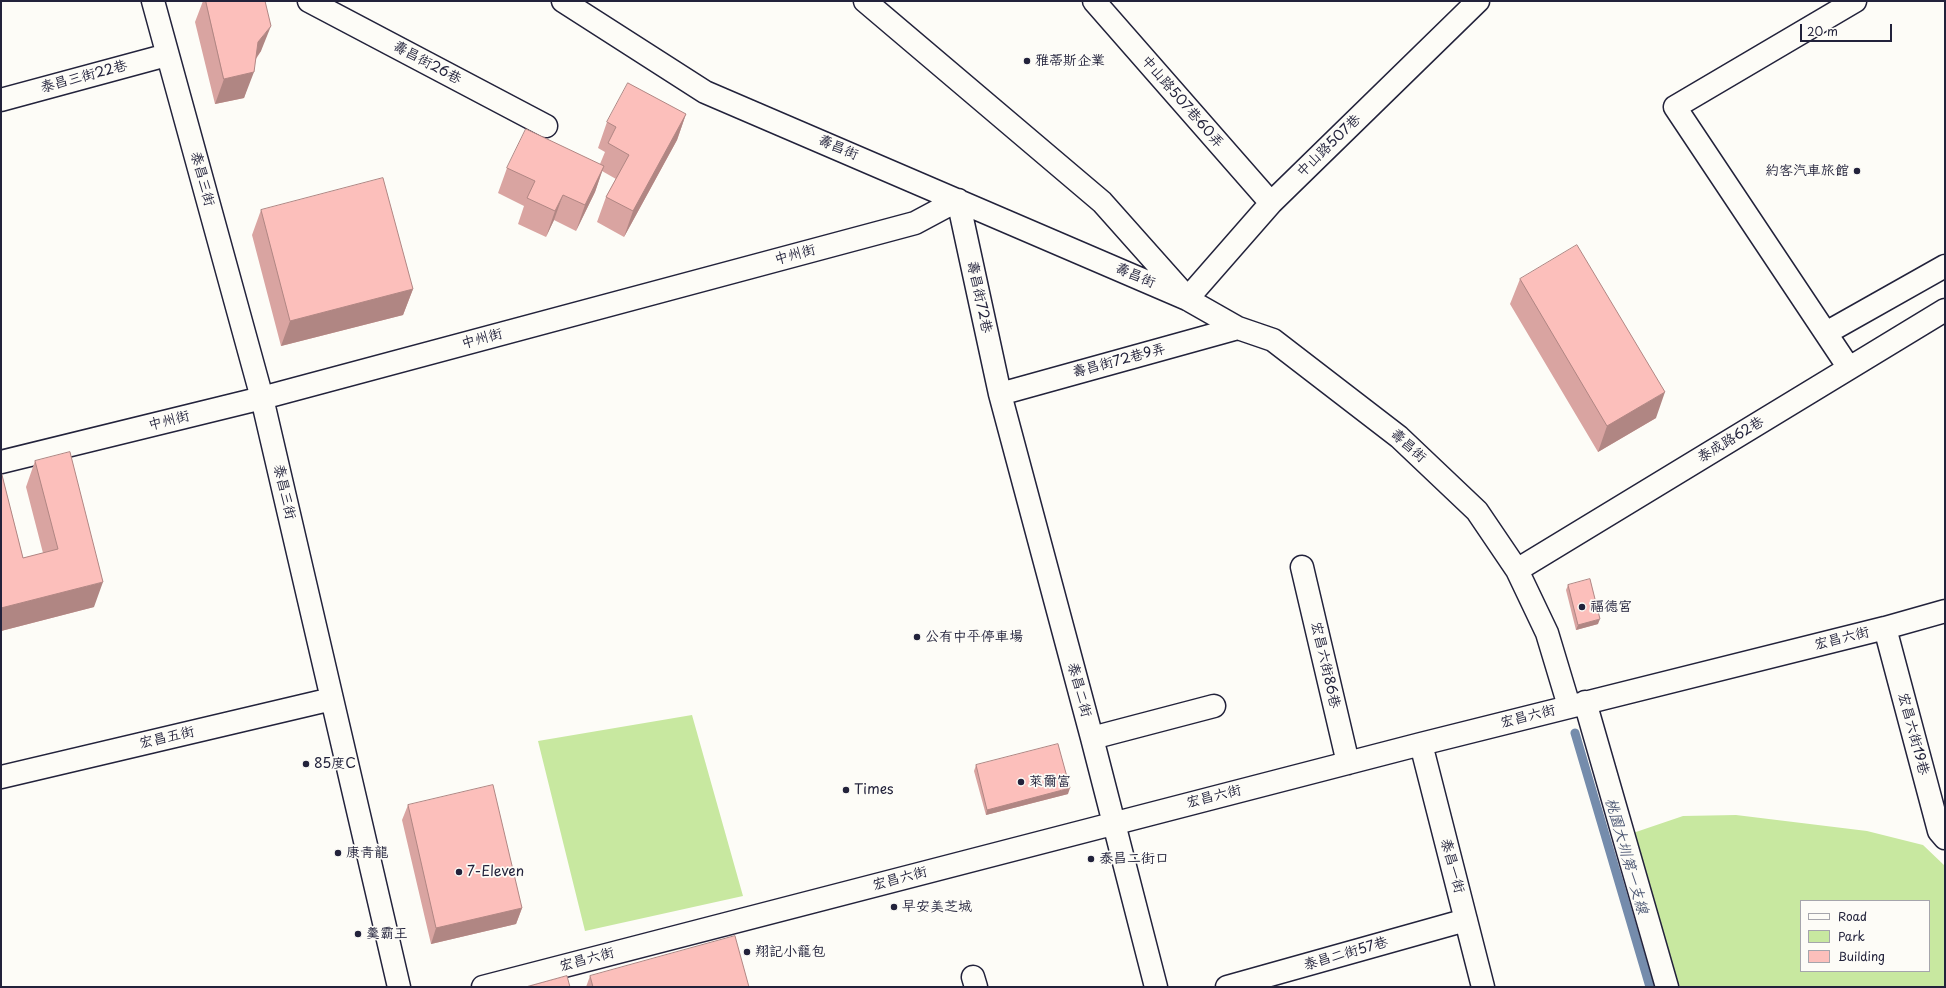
<!DOCTYPE html>
<meta charset="utf-8">
<style>
body{margin:0}
#map{position:relative;width:1946px;height:988px;overflow:hidden;background:#fdfcf7;font-family:"Playpen Sans",sans-serif}
canvas{display:block}
.frame{position:absolute;inset:0;border:2px solid #22223b;pointer-events:none}
.legend{position:absolute;left:1800px;top:900px;width:130px;height:72px;box-sizing:border-box;background:#fdfcf7;border:1px solid #a5a5ac;margin:0;padding:5px 7px;list-style:none;font-size:12px;color:#22223b}
.legend li{display:flex;align-items:center;gap:8px;height:20px}
.legend b{width:20px;border:1px solid #a5a5ac}
.scale{position:absolute;left:1800px;top:24px;width:92px;height:18px;box-sizing:border-box;border:2px solid #22223b;border-top:0;padding-left:5px;font-size:12px;line-height:14px;white-space:nowrap;color:#22223b;-webkit-text-stroke:3px #fdfcf7;paint-order:stroke}
</style>
<div id="map">
<canvas width="1946" height="988"></canvas>
<div class="frame"></div>
<ul class="legend">
<li><b style="height:5px;background:#fdfcf7"></b>Road</li>
<li><b style="height:11px;background:#c8e8a0"></b>Park</li>
<li><b style="height:11px;background:#fcbfbb"></b>Building</li>
</ul>
<div class="scale">20 m</div>
</div>
<script>
const context = document.querySelector('canvas').getContext('2d');
context.lineJoin = 'round';
function fillPath(path, color) { context.fillStyle = color; context.fill(path, 'evenodd'); }
function strokePath(path, color, width, dash) { context.strokeStyle = color; context.lineWidth = width; context.lineCap = dash ? 'butt' : 'round'; context.setLineDash(dash || []); context.stroke(path); }
function write(font, color, halo, rows, align = 'center') {
  context.font = font + ' "Playpen Sans","LXGW WenKai TC",sans-serif'; context.lineWidth = 3.5; context.setLineDash([]); context.textBaseline = 'middle'; context.strokeStyle = halo; context.fillStyle = color; for (const [text, x, y, turn = 0] of rows) {
    context.save(); context.translate(x, y); context.rotate((+turn || 0) * Math.PI / 180); context.textAlign = isNaN(turn) ? turn : align; if (halo) context.strokeText(text, 0, 0); context.fillText(text, 0, 0); context.restore();
  }
}
fillPath(new Path2D(`
 M 692,715 L 743,896 L 585,931 L 538,741 Z
 M 1736,815 L 1867,831 L 1923,845 L 1945,866 L 1945,987 L 1676,987 L 1633,833 L 1683,816 ZM 1801,901 L 1929,901 L 1929,971 L 1801,971 Z`), '#c8e8a0');
strokePath(new Path2D(`
 M 1575,733 L 1650,987`), '#758cac', 9);
const minor = new Path2D(`
 M 153,1 L 262,398 L 399,987
 M 309,1 L 546,126
 M 563,1 L 705,92 L 1187,299 L 1238,328 L 1273,340 L 1399,437 L 1477,511 L 1517,570 L 1547,633 L 1569,706
 M 865,1 L 1102,202 L 1183,293
 M 1094,1 L 1271,203
 M 1,100 L 167,55
 M 1187,299 L 1271,203 L 1478,1
 M 1826,333 L 1945,266
 M 1849,368 L 1675,107 L 1855,1
 M 1000,394 L 1238,328
 M 1,462 L 262,398 L 915,223 L 958,200 L 1000,394 L 1092,738 L 1156,987
 M 1302,567 L 1348,763
 M 1517,570 L 1945,310
 M 1885,628 L 1939,831 L 1945,838
 M 1585,702 L 1667,987
 M 1092,738 L 1214,706
 M 1421,744 L 1483,987
 M 1,777 L 332,699
 M 973,977 L 976,987
 M 483,987 L 1421,744 L 1885,628 L 1945,611
 M 1227,987 L 1466,920`);
strokePath(minor, '#22223b', 25);
strokePath(minor, '#fdfcf7', 22);
fillPath(new Path2D(`
 M 203,1 L 265,1 L 261,51 L 256,59 L 244,98 L 215,104 L 195,22 Z
 M 686,114 L 677,140 L 624,237 L 597,222 L 606,197 L 616,179 L 602,171 L 595,192 L 576,231 L 554,220 L 546,237 L 518,224 L 524,206 L 498,193 L 507,168 L 600,164 L 605,152 L 598,148 L 607,122 Z
 M 261,210 L 413,289 L 403,315 L 281,346 L 252,235 Z
 M 1520,279 L 1656,418 L 1598,452 L 1510,304 Z
 M 35,461 L 94,607 L 1,631 L 1,471 L 23,558 L 43,553 L 26,487 Z
 M 1568,585 L 1598,624 L 1576,630 L 1566,590 Z
 M 976,765 L 1068,794 L 986,815 L 974,771 Z
 M 408,805 L 522,908 L 516,924 L 431,944 L 402,820 Z
 M 590,976 L 749,987 L 586,987 Z`), '#d9a4a1');
fillPath(new Path2D(`
 M 271,26 L 261,51 L 249,68 L 258,42 Z
 M 254,72 L 244,98 L 215,104 L 224,79 Z
 M 686,114 L 677,140 L 624,237 L 633,211 Z
 M 604,166 L 595,192 L 576,231 L 585,205 Z
 M 563,195 L 554,220 L 546,237 L 555,211 Z
 M 413,289 L 403,315 L 281,346 L 290,321 Z
 M 1665,392 L 1656,418 L 1598,452 L 1607,426 Z
 M 103,582 L 94,607 L 1,631 L 1,608 Z
 M 1600,619 L 1598,624 L 1576,630 L 1578,625 Z
 M 1070,788 L 1068,794 L 986,815 L 987,810 Z
 M 522,908 L 516,924 L 431,944 L 436,928 Z`), '#b08683');
const building = new Path2D(`
 M 206,1 L 265,1 L 271,26 L 258,42 L 254,72 L 224,79 Z
 M 628,83 L 686,114 L 633,211 L 606,197 L 629,155 L 608,143 L 616,127 L 607,122 Z
 M 526,129 L 604,166 L 585,205 L 563,195 L 555,211 L 527,198 L 535,181 L 507,168 Z
 M 383,178 L 413,289 L 290,321 L 261,210 Z
 M 1577,245 L 1665,392 L 1607,426 L 1520,279 Z
 M 70,452 L 103,582 L 1,608 L 1,471 L 23,558 L 58,549 L 35,461 Z
 M 1590,579 L 1600,619 L 1578,625 L 1568,585 Z
 M 1058,744 L 1070,788 L 987,810 L 976,765 Z
 M 493,785 L 522,908 L 436,928 L 408,805 Z
 M 735,936 L 749,987 L 593,987 L 590,976 Z
 M 567,976 L 570,987 L 526,987 Z`);
fillPath(building, '#fcbfbb');
strokePath(building, '#b08683', 1);
for (const [x, y, r, color] of [
 [1027,61,4,"#22223b"],
 [1857,171,4,"#22223b"],
 [1582,607,4,"#22223b"],
 [917,637,4,"#22223b"],
 [306,764,4,"#22223b"],
 [1021,782,4,"#22223b"],
 [846,790,4,"#22223b"],
 [338,853,4,"#22223b"],
 [1091,859,4,"#22223b"],
 [459,872,4,"#22223b"],
 [894,907,4,"#22223b"],
 [358,934,4,"#22223b"],
 [747,952,4,"#22223b"]
]) { const dot = new Path2D(); dot.arc(x, y, r, 0, 2 * Math.PI); context.fillStyle = color; context.fill(dot); strokePath(dot, '#fdfcf7', 1.5); }
write('14px', '#22223b', '#fdfcf7', [
 ["雅蒂斯企業",1035,61],
 ["約客汽車旅館",1849,171,"right"],
 ["福德宮",1590,607],
 ["公有中平停車場",925,637],
 ["85度C",314,764],
 ["萊爾富",1029,782],
 ["Times",854,790],
 ["康青龍",346,853],
 ["泰昌二街口",1099,859],
 ["7-Eleven",467,872],
 ["早安美芝城",902,907],
 ["羹霸王",366,934],
 ["翔記小籠包",755,952]
], 'left');
write('14px', '#22223b', '#fdfcf7', [
 ["壽昌街26巷",427,63,28],
 ["泰昌三街22巷",84,77,-15],
 ["中山路507巷60弄",1182,102,49],
 ["中山路507巷",1329,146,-44],
 ["壽昌街",838,148,23],
 ["泰昌三街",202,179,75],
 ["中州街",795,255,-15],
 ["壽昌街",1135,276,23],
 ["壽昌街72巷",979,297,78],
 ["中州街",482,339,-15],
 ["壽昌街72巷9弄",1119,361,-15],
 ["中州街",169,421,-14],
 ["泰成路62巷",1731,440,-31],
 ["壽昌街",1408,446,42],
 ["泰昌三街",284,492,77],
 ["宏昌六街",1842,639,-14],
 ["宏昌六街86巷",1325,665,77],
 ["泰昌二街",1079,690,75],
 ["宏昌六街",1528,717,-14],
 ["宏昌六街19巷",1913,734,75],
 ["宏昌五街",167,738,-13],
 ["宏昌六街",1214,797,-14],
 ["泰昌一街",1452,866,75],
 ["宏昌六街",900,879,-15],
 ["泰昌二街57巷",1346,954,-16],
 ["宏昌六街",587,960,-15]
]);
write('italic 15px', '#4c5773', '#fdfcf7', [
 ["桃園大圳第一支線",1626,856,74]
]);
</script>
